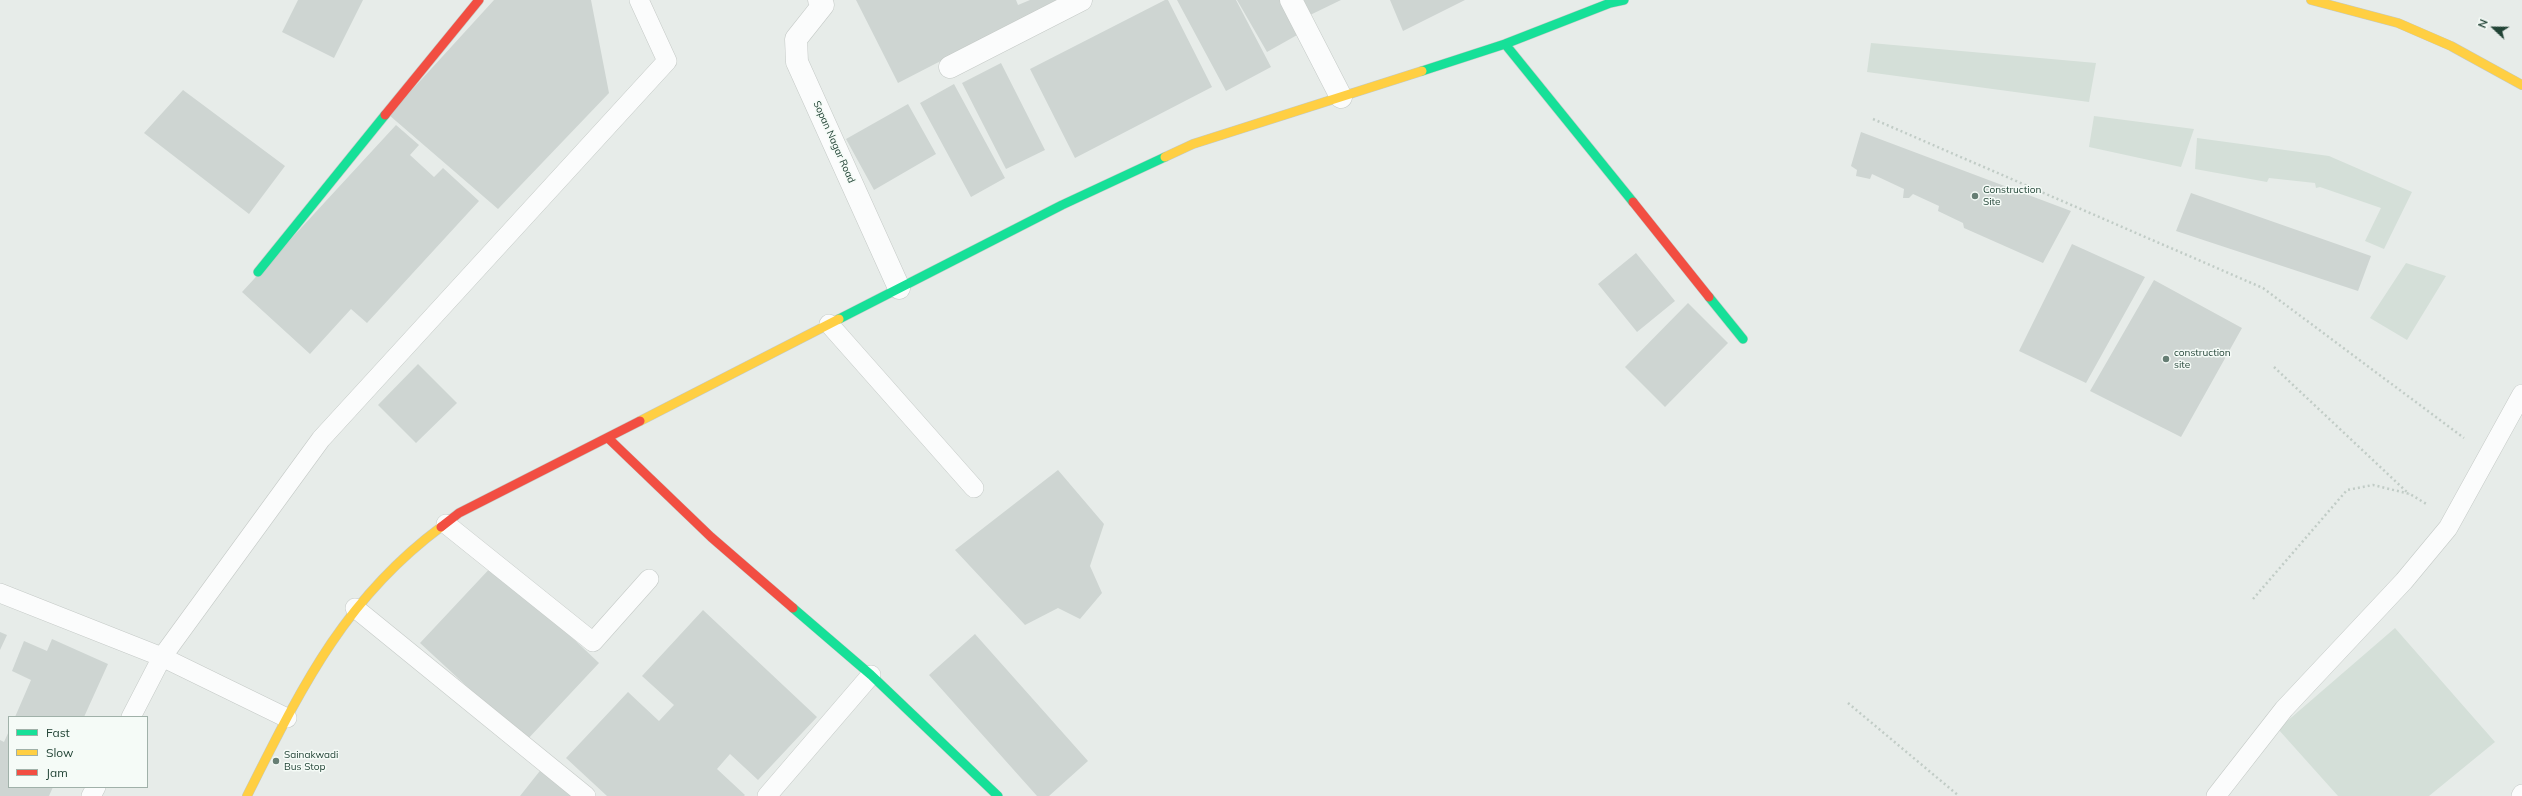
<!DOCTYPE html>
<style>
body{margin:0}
#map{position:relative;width:2522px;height:796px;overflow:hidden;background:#e7ece9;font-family:Mulish,sans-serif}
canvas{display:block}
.legend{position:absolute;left:8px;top:716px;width:140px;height:72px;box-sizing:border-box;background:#f5fbf7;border:1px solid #a0b1a9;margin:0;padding:5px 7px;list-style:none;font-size:12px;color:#214335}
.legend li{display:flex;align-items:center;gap:8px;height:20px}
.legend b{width:20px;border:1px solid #a0b1a9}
.north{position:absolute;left:2474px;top:8px;width:40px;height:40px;-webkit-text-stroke:3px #f5fbf7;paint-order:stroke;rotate:292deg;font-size:11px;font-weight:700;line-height:16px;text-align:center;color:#214335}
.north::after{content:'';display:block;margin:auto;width:14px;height:18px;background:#214335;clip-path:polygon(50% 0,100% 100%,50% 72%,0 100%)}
</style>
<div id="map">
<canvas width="2522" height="796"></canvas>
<ul class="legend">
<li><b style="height:5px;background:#16e098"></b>Fast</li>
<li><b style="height:5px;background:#ffcf43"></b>Slow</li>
<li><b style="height:5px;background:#f24e42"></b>Jam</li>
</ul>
<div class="north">N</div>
</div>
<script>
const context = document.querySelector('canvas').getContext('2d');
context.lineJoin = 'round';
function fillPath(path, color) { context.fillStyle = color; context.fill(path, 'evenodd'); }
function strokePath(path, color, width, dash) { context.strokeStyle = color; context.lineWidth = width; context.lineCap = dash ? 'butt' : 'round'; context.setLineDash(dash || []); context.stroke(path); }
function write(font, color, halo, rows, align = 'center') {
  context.font = font + ' Mulish,sans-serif'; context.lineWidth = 3; context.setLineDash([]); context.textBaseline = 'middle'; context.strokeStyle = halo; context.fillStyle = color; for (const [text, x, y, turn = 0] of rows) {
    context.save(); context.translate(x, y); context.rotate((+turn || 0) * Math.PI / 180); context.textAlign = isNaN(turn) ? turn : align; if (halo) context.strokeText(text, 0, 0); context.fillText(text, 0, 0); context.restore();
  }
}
fillPath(new Path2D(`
 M 1871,43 L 2096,63 L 2089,102 L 1867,72 Z
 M 2094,116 L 2194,129 L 2181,167 L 2089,147 Z
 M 2197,138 L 2329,156 L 2412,192 L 2384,249 L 2365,241 L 2381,208 L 2320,187 L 2316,188 L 2315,183 L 2269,178 L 2267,182 L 2195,169 Z
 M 2406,263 L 2446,276 L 2407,340 L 2370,318 Z
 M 2395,628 L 2495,742 L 2429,796 L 2338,796 L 2278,729 Z`), '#d4dfd8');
fillPath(new Path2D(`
 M 298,0 L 363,0 L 334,58 L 282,32 Z
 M 494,0 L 591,0 L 609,93 L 498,209 L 389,115 Z
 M 856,0 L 1016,0 L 1018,5 L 1030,0 L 1059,0 L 898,83 Z
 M 1165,0 L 1168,0 L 1212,87 L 1075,158 L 1030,69 Z
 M 1177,0 L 1236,0 L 1271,67 L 1226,91 Z
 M 1237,0 L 1289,0 L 1306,30 L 1267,52 Z
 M 1300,0 L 1341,0 L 1308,16 Z
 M 1390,0 L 1465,0 L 1403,31 Z
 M 1001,63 L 1045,150 L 1006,169 L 962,83 Z
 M 954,84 L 1005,178 L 971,197 L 920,103 Z
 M 183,90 L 285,166 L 249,214 L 144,133 Z
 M 908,104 L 936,154 L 874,190 L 846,139 Z
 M 396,125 L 419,145 L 410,155 L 434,177 L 443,168 L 479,201 L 367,323 L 351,309 L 310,354 L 242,292 Z
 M 1861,132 L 2071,211 L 2043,263 L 1964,228 L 1963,223 L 1938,211 L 1939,206 L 1913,194 L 1909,198 L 1903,198 L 1904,189 L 1872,174 L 1870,179 L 1856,176 L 1857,170 L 1851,166 Z
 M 2191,193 L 2371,256 L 2358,291 L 2176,231 Z
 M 2072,244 L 2145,277 L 2086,383 L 2019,351 Z
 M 1636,253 L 1675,301 L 1637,332 L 1598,284 Z
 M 2154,280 L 2242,328 L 2181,437 L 2090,391 Z
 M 1688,303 L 1728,343 L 1665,407 L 1625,367 Z
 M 418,364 L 457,403 L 416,443 L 378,405 Z
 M 1058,470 L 1104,524 L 1090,566 L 1102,593 L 1080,619 L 1058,608 L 1025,625 L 955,550 Z
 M 494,564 L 599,663 L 526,741 L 420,643 Z
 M 703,610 L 817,717 L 758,780 L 730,754 L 717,769 L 745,795 L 744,796 L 607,796 L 566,758 L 628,692 L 659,721 L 674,705 L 642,676 Z
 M 0,632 L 7,635 L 0,650 Z
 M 975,634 L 1088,761 L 1049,796 L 1037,796 L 929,675 Z
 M 52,639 L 108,664 L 84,717 L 15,717 L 31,680 L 12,671 L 24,641 L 47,651 Z
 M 9,731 L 9,787 L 53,787 L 49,796 L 0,796 L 0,740 L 4,742 Z
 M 543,767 L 578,796 L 520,796 Z`), '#ced5d2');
const lane = new Path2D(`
 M 829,324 L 974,488
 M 446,524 L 593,642 L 649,579
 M 0,593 L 162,657 L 287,718
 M 355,608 L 586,796
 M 131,717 L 162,657 L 321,439 L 667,61 L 639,0
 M 91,796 L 96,787
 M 767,796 L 871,675
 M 2216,796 L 2284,709 L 2404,581 L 2448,528 L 2522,394
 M 2521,796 L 2522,794`);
const street = new Path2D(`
 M 819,0 L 823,5 L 796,39 L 797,62 L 899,288
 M 1291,0 L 1341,97
 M 950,67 L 1081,0`);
const fast = new Path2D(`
 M 1505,44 L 1633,202
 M 1422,71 L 1505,44 L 1610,3 L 1624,0
 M 258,272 L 385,115
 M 1709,297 L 1743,339
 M 839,319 L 1062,205 L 1165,157
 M 793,608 L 871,675 L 998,796`);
const slow = new Path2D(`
 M 2311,0 L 2398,23 L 2451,46 L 2522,85
 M 1165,157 L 1193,144 L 1422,71
 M 640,421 L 839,319
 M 247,796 C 301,689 343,600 441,527`);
const jam = new Path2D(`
 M 385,115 L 479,0
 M 1633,202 L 1709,297
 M 608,438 L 711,537 L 793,608
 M 441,527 L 459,513 L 640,421`);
strokePath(lane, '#c4c9c6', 20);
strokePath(street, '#c4c9c6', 23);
strokePath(fast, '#c2cac6', 10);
strokePath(slow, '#c2cac6', 10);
strokePath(jam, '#c2cac6', 10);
strokePath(new Path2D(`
 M 1873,119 L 2263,288 L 2464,438
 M 2274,367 L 2409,494
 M 2253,599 L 2347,490 L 2373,485 L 2410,494 L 2428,505
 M 1848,703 L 1959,796`), '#c1ccc6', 2.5, [2, 3]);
strokePath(lane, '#fbfcfc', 19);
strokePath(street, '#fbfcfc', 22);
strokePath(fast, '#16e098', 9);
strokePath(slow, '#ffcf43', 9);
strokePath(jam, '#f24e42', 9);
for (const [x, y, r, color] of [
 [1975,196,4,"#667e74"],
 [2166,359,4,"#667e74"],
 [276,761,4,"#667e74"]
]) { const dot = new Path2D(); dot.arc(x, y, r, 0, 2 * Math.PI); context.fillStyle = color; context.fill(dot); strokePath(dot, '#f5fbf7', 1.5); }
write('10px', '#214335', '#f5fbf7', [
 ["Sopan Nagar Road",834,142,66]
]);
write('10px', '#214335', '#f5fbf7', [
 ["Construction",1983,190],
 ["Site",1983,202],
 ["construction",2174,353],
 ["site",2174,365],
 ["Sainakwadi",284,755],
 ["Bus Stop",284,767]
], 'left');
</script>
